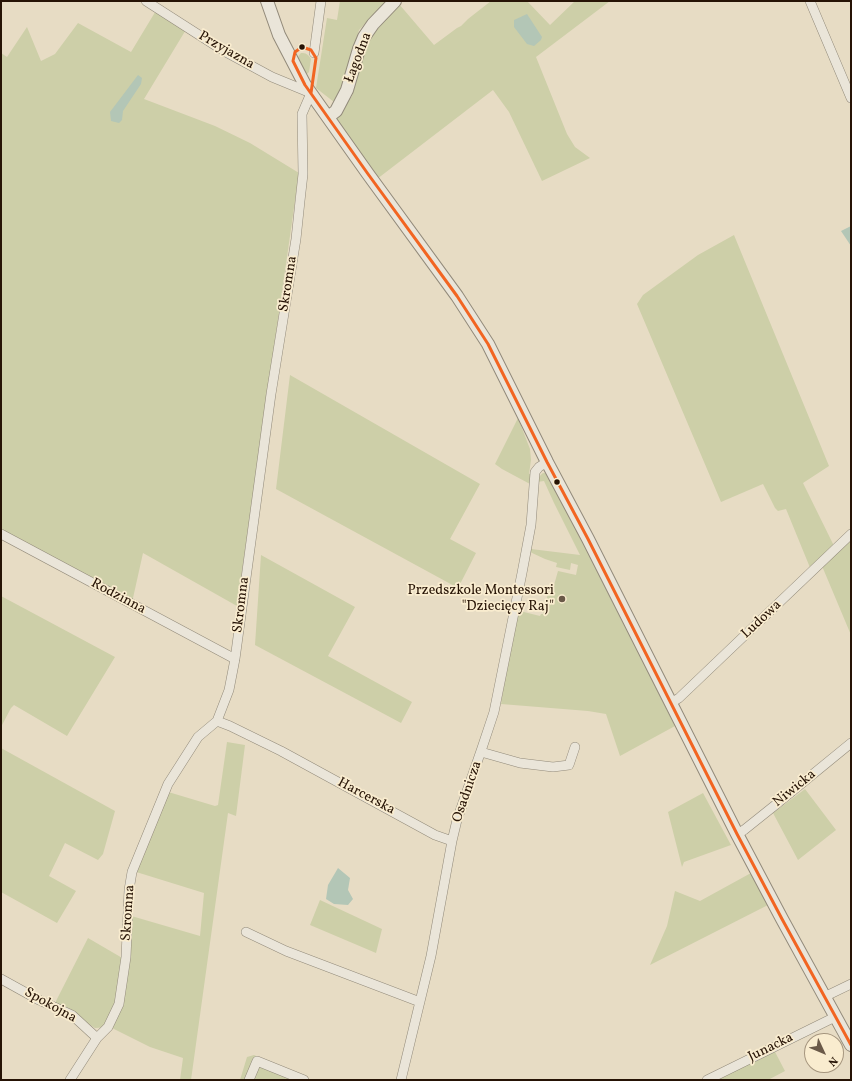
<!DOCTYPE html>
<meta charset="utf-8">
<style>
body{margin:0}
#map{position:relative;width:852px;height:1081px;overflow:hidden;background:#e7dcc4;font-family:Vollkorn,serif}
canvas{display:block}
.frame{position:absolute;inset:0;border:2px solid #261305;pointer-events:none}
.north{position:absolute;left:804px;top:1033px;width:40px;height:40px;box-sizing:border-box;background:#f9eccf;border:1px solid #a5957e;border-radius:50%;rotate:134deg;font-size:11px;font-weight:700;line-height:16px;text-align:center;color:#261305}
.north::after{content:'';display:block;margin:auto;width:14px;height:18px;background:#6a5948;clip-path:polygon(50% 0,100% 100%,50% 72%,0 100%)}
</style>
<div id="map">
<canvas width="852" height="1081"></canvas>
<div class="frame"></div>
<div class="north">N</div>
</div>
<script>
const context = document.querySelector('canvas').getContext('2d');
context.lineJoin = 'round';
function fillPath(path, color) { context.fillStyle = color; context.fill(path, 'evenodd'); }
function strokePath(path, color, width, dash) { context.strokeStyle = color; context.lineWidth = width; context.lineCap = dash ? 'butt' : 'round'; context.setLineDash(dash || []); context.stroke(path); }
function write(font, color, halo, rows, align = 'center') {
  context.font = font + ' Vollkorn,serif'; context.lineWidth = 3.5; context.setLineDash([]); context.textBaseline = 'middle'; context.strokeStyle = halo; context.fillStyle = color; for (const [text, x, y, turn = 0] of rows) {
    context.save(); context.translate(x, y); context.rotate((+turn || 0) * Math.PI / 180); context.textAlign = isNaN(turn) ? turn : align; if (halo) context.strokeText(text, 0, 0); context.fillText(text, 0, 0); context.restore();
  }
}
fillPath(new Path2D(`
 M 340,1 L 387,1 L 359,30 L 345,81 L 334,102 L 316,88 L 327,18 L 337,20 Z
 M 491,1 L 527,1 L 550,25 L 575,1 L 610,1 L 536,57 L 567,134 L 575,147 L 590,158 L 542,181 L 509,112 L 493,90 L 377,179 L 336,119 L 352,96 L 368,40 L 399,4 L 434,45 L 457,28 L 461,26 L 468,19 Z
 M 157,9 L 187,28 L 144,99 L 215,126 L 250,143 L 299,173 L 237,606 L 143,553 L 131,607 L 1,529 L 1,53 L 7,57 L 27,27 L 41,61 L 55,54 L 78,23 L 131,52 Z
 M 301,53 C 306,53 308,54 311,59 L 309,72 L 307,74 L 304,74 C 300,66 294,60 301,53 Z
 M 734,235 L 829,466 L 803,483 L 835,548 L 851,533 L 851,635 L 822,566 L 811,570 L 786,509 L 778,511 L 775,508 L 763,484 L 721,502 L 637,304 L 643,295 L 698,255 Z
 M 290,375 L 480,484 L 450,539 L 476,553 L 458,588 L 276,489 Z
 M 518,418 L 530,449 L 531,460 L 529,474 L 531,474 L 530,484 L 502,469 L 495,464 Z
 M 543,473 L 545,473 L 549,476 L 675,726 L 620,756 L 606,714 L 588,711 L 501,704 L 508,656 L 518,608 L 524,612 L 540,616 L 541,614 L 543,614 L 550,585 L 554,585 L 558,571 L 576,575 L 578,565 L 571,563 L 570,570 L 556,567 L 557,563 L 545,559 L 530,552 L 531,549 L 580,555 L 554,503 L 544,481 L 537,482 C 538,478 540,475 543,473 Z
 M 261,555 L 355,607 L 328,656 L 412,702 L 401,723 L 255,645 Z
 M 1,596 L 115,657 L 67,736 L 14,705 L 11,708 L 1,727 Z
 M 227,742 L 245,745 L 236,816 L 228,813 L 191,1080 L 180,1080 L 183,1058 L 150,1047 L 110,1027 L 95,1028 L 55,1003 L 88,938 L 124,959 L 128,915 L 200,936 L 204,893 L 133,871 L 165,791 L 215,806 L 218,805 Z
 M 1,748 L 115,811 L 103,854 L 98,860 L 65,843 L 49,876 L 76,891 L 57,923 L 1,892 Z
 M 805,789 L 836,830 L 798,860 L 773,813 Z
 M 703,793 L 731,845 L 684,862 L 682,867 L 668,812 Z
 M 751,873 L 768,905 L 650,965 L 667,926 L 675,891 L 700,901 Z
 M 320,900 L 382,929 L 376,953 L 310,925 Z
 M 774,1050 L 785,1071 L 768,1080 L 708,1080 Z
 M 254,1055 L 307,1080 L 240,1080 L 247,1057 Z`), '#cdcfa8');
fillPath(new Path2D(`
 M 527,14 L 542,37 L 541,40 L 534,46 L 527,44 L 514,27 L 514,20 Z
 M 138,75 L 142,78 L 141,84 L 123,111 L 122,120 L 119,123 L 111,121 L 110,112 Z
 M 851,226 L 851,246 L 841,231 Z
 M 338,868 L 350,878 L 348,890 L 353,899 L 348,905 L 334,904 L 326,899 L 328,885 Z`), '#b3c6b6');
const minor = new Path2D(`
 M 810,1 L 851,98
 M 314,53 L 321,1
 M 1,534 L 235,659
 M 671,703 L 679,698 L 851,534
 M 217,721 L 230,726 L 281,751 L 435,835 L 452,841
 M 481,752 L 520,763 L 553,767 L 569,765 L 575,747
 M 737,834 L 744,830 L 774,806 L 851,743
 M 246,932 L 286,951 L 420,1002
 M 1,979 L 39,1000 L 72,1015 L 97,1038
 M 824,997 L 851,984
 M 70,1080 L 97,1038 L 108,1027 L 119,1004 L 126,957 L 129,890 L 132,872 L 168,784 L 198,737 L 217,721 L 229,690 L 235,659 L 271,394 L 296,239 L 300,201 L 303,174 L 302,114 L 311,93 L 272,77 L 224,51 L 146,1
 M 249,1080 L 257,1061 L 304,1080
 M 401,1080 L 431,956 L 452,841 L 457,820 L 482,748 L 494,712 L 522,573 L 531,525 L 535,472 L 539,467 L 547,462
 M 707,1080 L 835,1017`);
const tertiary = new Path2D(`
 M 267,1 L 279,35 L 305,85 L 368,174 L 457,296 L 488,344 L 547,462 L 588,539 L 737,834 L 782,919 L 851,1045
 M 328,117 L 336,111 L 347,90 L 359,49 L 364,37 L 373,24 L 395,1`);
strokePath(minor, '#928a7a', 10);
strokePath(tertiary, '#928a7a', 14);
strokePath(minor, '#eae5d9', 9);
strokePath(tertiary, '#eae5d9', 12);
strokePath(new Path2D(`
 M 311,93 L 316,58 L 311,50 L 302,47 L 295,52 L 293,61 L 305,85 L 368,174 L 457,296 L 488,344 L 547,462 L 588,539 L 737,834 L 782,919 L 851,1045`), '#f26522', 3);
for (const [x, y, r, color] of [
 [302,47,3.5,"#261305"],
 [557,482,3.5,"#261305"],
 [562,599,4,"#6a5948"]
]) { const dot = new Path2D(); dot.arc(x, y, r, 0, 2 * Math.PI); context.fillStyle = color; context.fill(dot); strokePath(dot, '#f9eccf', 1.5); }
write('14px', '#261305', '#f9eccf', [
 ["Przyjazna",226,51,30],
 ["Łagodna",359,58,-69],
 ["Skromna",289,284,-81],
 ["Rodzinna",118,597,28],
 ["Skromna",242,605,-83],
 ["Ludowa",762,620,-43],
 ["Niwicka",795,789,-39],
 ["Osadnicza",468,792,-71],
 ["Harcerska",366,797,28],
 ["Skromna",129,913,-86],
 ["Spokojna",50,1006,29],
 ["Junacka",771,1048,-26]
]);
write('14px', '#261305', '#f9eccf', [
 ["Przedszkole Montessori",554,591],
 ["\"Dziecięcy Raj\"",554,607]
], 'right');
</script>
